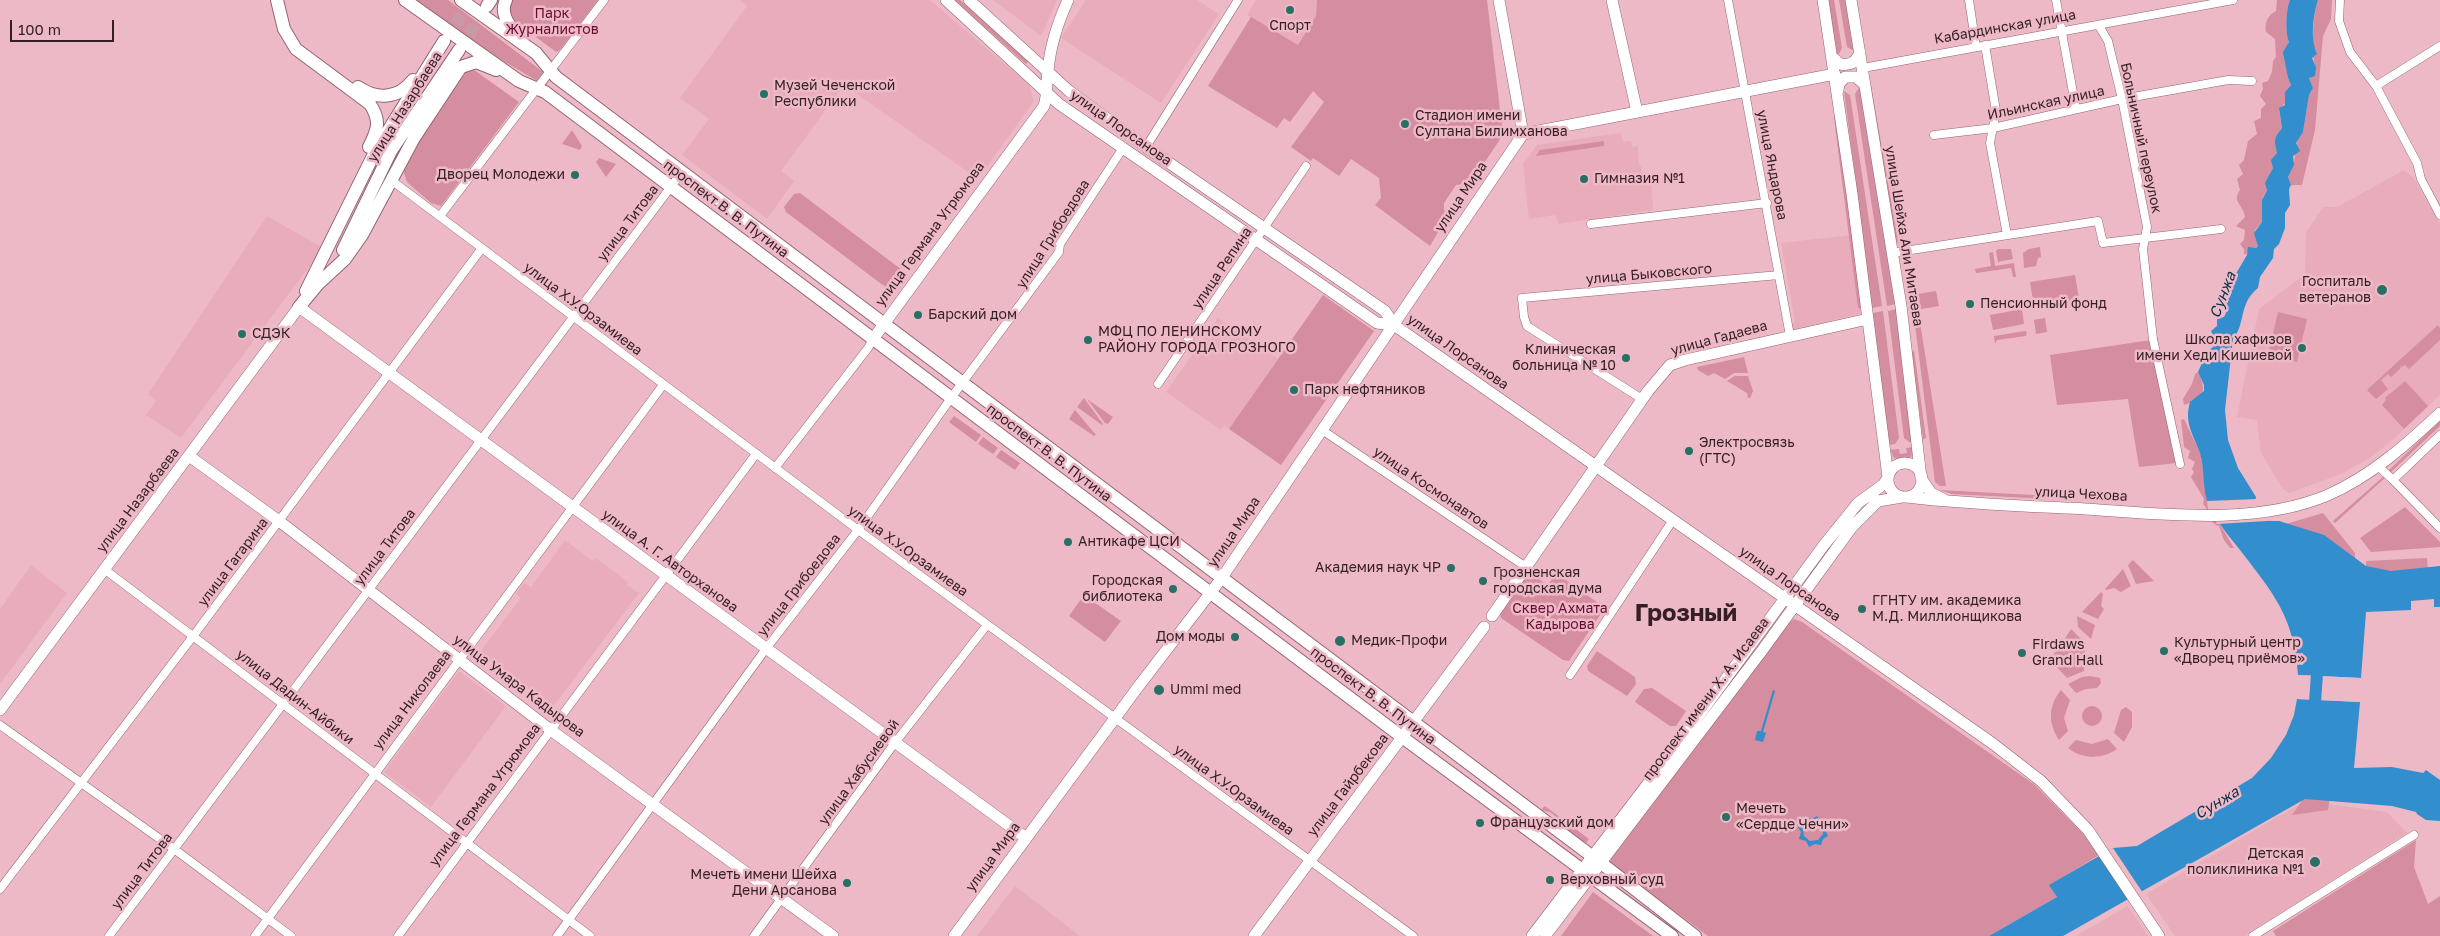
<!DOCTYPE html>
<meta charset="utf-8">
<style>
body{margin:0}
#map{position:relative;width:2440px;height:936px;overflow:hidden;background:#eeb9c6;font-family:"Golos Text",sans-serif}
canvas{display:block}
.scale{position:absolute;left:10px;top:20px;width:104px;height:22px;box-sizing:border-box;border:2px solid #331f25;border-top:0;padding-left:6px;font-size:15px;line-height:18px;white-space:nowrap;color:#331f25;-webkit-text-stroke:4px #eeb9c6;paint-order:stroke}
</style>
<div id="map">
<canvas width="2440" height="936"></canvas>
<div class="scale">100 m</div>
</div>
<script>
const context = document.querySelector('canvas').getContext('2d');
context.lineJoin = 'round';
function fillPath(path, color) { context.fillStyle = color; context.fill(path, 'evenodd'); }
function strokePath(path, color, width, dash) { context.strokeStyle = color; context.lineWidth = width; context.lineCap = dash ? 'butt' : 'round'; context.setLineDash(dash || []); context.stroke(path); }
function write(font, color, halo, rows, align = 'center') {
  context.font = font + ' "Golos Text",sans-serif'; context.lineWidth = 5; context.setLineDash([]); context.textBaseline = 'middle'; context.strokeStyle = halo; context.fillStyle = color; for (const [text, x, y, turn = 0] of rows) {
    context.save(); context.translate(x, y); context.rotate((+turn || 0) * Math.PI / 180); context.textAlign = isNaN(turn) ? turn : align; if (halo) context.strokeText(text, 0, 0); context.fillText(text, 0, 0); context.restore();
  }
}
fillPath(new Path2D(`
 M 740,0 L 930,0 L 1029,85 L 1034,101 L 978,179 L 844,85 L 781,171 L 794,181 L 767,219 L 682,155 L 709,119 L 680,98 L 747,6 Z
 M 993,0 L 1057,0 L 1041,36 Z
 M 1086,0 L 1197,0 L 1219,14 L 1161,103 L 1061,38 Z
 M 1256,0 L 1317,0 L 1316,16 L 1298,45 L 1247,15 Z
 M 1621,133 L 1623,142 L 1631,141 L 1632,147 L 1638,146 L 1639,165 L 1641,166 L 1642,179 L 1651,178 L 1653,210 L 1558,224 L 1556,215 L 1529,219 L 1523,164 L 1537,145 Z
 M 2404,170 L 2413,177 L 2440,224 L 2440,395 L 2396,437 L 2371,457 L 2341,474 L 2289,493 L 2283,489 L 2261,453 L 2257,420 L 2237,417 L 2259,309 L 2305,274 L 2306,232 L 2323,207 L 2337,207 Z
 M 267,216 L 323,248 L 181,438 L 146,415 L 156,401 L 148,394 Z
 M 1852,235 L 1862,313 L 1792,330 L 1791,323 L 1795,322 L 1781,243 Z
 M 1218,318 L 1278,359 L 1229,429 L 1224,426 L 1221,430 L 1166,392 Z
 M 565,540 L 593,561 L 596,558 L 628,582 L 627,585 L 639,593 L 553,707 L 480,652 L 521,598 L 516,594 L 524,583 L 531,587 Z
 M 31,565 L 67,593 L 0,684 L 0,609 Z
 M 459,671 L 506,706 L 431,807 L 384,772 Z
 M 2305,801 L 2387,812 L 2407,833 L 2245,936 L 2175,936 L 2146,894 Z
 M 1015,886 L 1080,936 L 977,936 Z
 M 2128,906 L 2148,936 L 2076,936 Z`), '#e9acbb');
fillPath(new Path2D(`
 M 417,0 L 448,0 L 551,78 L 546,86 L 493,55 Z
 M 511,0 L 598,0 L 560,50 L 556,52 L 505,14 Z
 M 954,0 L 960,0 L 1029,61 L 1026,64 Z
 M 1317,0 L 1487,0 L 1503,135 L 1468,187 L 1462,184 L 1456,185 L 1444,203 L 1444,210 L 1448,215 L 1430,246 L 1375,205 L 1381,198 L 1379,178 L 1351,159 L 1339,176 L 1313,158 L 1311,161 L 1291,147 L 1324,102 L 1313,91 L 1290,122 L 1284,118 L 1277,128 L 1208,86 L 1251,17 L 1298,45 L 1316,16 Z
 M 1828,0 L 1834,0 L 1842,48 L 1839,54 L 1837,54 Z
 M 1839,0 L 1846,0 L 1854,51 L 1847,47 Z
 M 2277,0 L 2290,0 C 2286,8 2285,35 2289,42 L 2284,54 L 2286,60 L 2288,78 L 2291,85 L 2285,92 L 2285,103 L 2279,110 L 2282,128 C 2276,136 2275,142 2277,153 L 2273,158 L 2273,168 L 2266,182 L 2267,189 L 2263,197 L 2262,222 L 2255,230 L 2258,246 L 2244,255 L 2244,249 L 2240,244 L 2244,240 L 2245,230 L 2236,226 L 2245,217 C 2244,205 2231,202 2240,190 L 2237,179 L 2243,174 L 2239,165 L 2244,160 L 2248,141 L 2257,134 L 2254,121 L 2261,118 L 2261,109 L 2266,104 L 2260,96 L 2263,89 L 2262,83 L 2268,81 L 2272,72 L 2273,61 L 2276,57 L 2275,39 L 2266,32 C 2264,23 2268,15 2276,11 Z
 M 2318,0 L 2332,0 L 2331,19 L 2323,36 L 2315,130 L 2302,185 L 2291,185 L 2288,177 C 2289,174 2292,170 2293,166 C 2297,155 2293,141 2303,132 L 2309,95 L 2313,88 L 2309,78 L 2316,67 C 2310,54 2313,14 2318,0 Z
 M 470,67 L 519,102 L 441,206 L 431,203 L 407,182 L 402,167 L 418,137 Z
 M 1871,85 L 1899,245 L 1896,240 L 1869,86 Z
 M 1858,89 L 1860,89 L 1896,304 L 1887,306 L 1855,94 Z
 M 1844,91 L 1850,95 L 1882,306 L 1872,308 Z
 M 1837,113 L 1862,308 L 1858,308 L 1834,118 Z
 M 572,130 L 582,146 L 580,150 L 562,144 Z
 M 1604,141 L 1604,146 L 1536,156 L 1540,150 Z
 M 1885,148 L 1887,148 L 1905,247 L 1901,246 Z
 M 599,158 L 616,164 L 606,177 L 596,162 Z
 M 800,193 L 906,273 L 907,278 L 897,291 L 892,291 L 880,283 L 786,212 L 784,207 L 794,194 Z
 M 2040,247 L 2041,257 L 2038,258 L 2036,266 L 2024,268 L 2023,253 L 2029,249 Z
 M 1998,249 L 2011,249 L 2013,259 L 1998,262 L 1996,251 Z
 M 1993,252 L 1995,266 L 2014,263 L 2016,277 L 2013,277 L 2011,268 L 1976,273 L 1975,269 L 1991,266 L 1989,253 Z
 M 2075,275 L 2079,299 L 2034,306 L 2030,282 Z
 M 1936,291 L 1939,306 L 1921,309 L 1918,294 Z
 M 1323,295 L 1374,331 L 1281,465 L 1229,429 Z
 M 1897,309 L 1914,442 L 1909,442 L 1904,438 L 1888,311 Z
 M 2022,309 L 2024,324 L 1993,330 L 1990,315 Z
 M 1883,311 L 1899,438 L 1895,444 L 1889,445 L 1873,313 Z
 M 2278,312 L 2307,319 L 2297,362 L 2268,355 Z
 M 1919,316 L 1946,486 L 1940,486 L 1935,482 L 1914,317 Z
 M 2045,318 L 2047,332 L 2036,334 L 2034,320 Z
 M 2438,325 L 2440,328 L 2440,340 L 2409,369 L 2405,365 L 2402,367 L 2400,365 L 2401,368 L 2391,377 L 2388,374 L 2381,380 L 2388,389 L 2376,399 L 2367,390 Z
 M 2025,331 L 2027,332 L 2026,336 L 1997,340 L 1995,344 L 1994,336 Z
 M 2151,340 L 2177,463 L 2139,467 L 2128,399 L 2057,405 L 2050,355 Z
 M 1914,350 L 1926,438 L 1923,439 L 1912,353 Z
 M 1744,357 L 1748,373 L 1734,373 L 1725,379 L 1714,373 L 1708,376 L 1698,370 L 1697,367 Z
 M 2198,372 C 2207,391 2205,398 2184,405 L 2183,399 L 2192,384 L 2195,374 Z
 M 1735,376 L 1748,376 L 1753,391 L 1750,398 L 1748,398 L 1747,393 L 1727,381 Z
 M 2405,381 L 2428,406 L 2404,429 L 2382,405 L 2386,400 L 2385,398 Z
 M 1084,398 L 1103,424 L 1102,425 L 1077,407 Z
 M 1087,399 L 1113,417 L 1108,424 L 1105,423 Z
 M 1075,410 L 1096,435 L 1094,436 L 1069,419 Z
 M 954,416 L 981,435 L 976,442 L 949,422 Z
 M 2184,419 L 2201,455 L 2208,504 L 2234,548 L 2230,548 L 2224,540 L 2219,526 C 2209,524 2210,511 2203,504 L 2204,499 L 2191,477 L 2194,472 L 2192,469 L 2195,462 L 2188,458 L 2190,451 L 2184,447 L 2181,420 Z
 M 2440,421 L 2440,426 L 2389,474 L 2389,470 Z
 M 983,437 L 998,448 L 993,454 L 978,444 Z
 M 1914,447 L 1911,457 L 1901,460 L 1894,458 L 1890,450 L 1899,449 L 1900,454 L 1907,453 L 1906,448 Z
 M 1001,450 L 1020,463 L 1015,470 L 996,457 Z
 M 2384,476 L 2386,477 L 2335,523 L 2333,521 Z
 M 1939,490 L 2071,497 L 2067,500 L 1952,494 Z
 M 2405,507 L 2440,542 L 2440,547 L 2371,552 L 2360,538 Z
 M 2323,513 L 2355,553 L 2352,632 L 2279,526 Z
 M 2427,558 L 2430,597 L 2365,604 L 2366,561 Z
 M 2133,560 L 2154,581 L 2136,584 L 2128,565 Z
 M 2123,569 L 2131,586 L 2121,592 L 2114,588 L 2106,590 L 2105,589 Z
 M 1526,571 L 1548,585 L 1556,573 L 1605,608 L 1569,661 L 1563,660 L 1501,618 L 1500,613 Z
 M 2101,592 L 2103,594 L 2101,606 L 2104,609 L 2098,619 L 2082,612 Z
 M 1084,595 L 1121,621 L 1105,642 L 1069,616 Z
 M 2077,616 L 2095,625 L 2091,639 L 2078,627 Z
 M 1794,619 L 1802,622 L 2035,785 L 2087,838 L 2099,855 L 2050,885 L 2057,897 L 1989,936 L 1708,936 L 1614,866 L 1610,862 L 1612,856 L 1788,624 Z
 M 2071,629 L 2085,643 L 2084,671 L 2067,678 L 2050,660 L 2058,648 L 2062,651 L 2066,646 L 2062,643 Z
 M 1597,651 L 1635,677 L 1636,684 L 1627,696 L 1588,671 L 1587,666 Z
 M 2090,676 L 2100,678 L 2101,683 L 2097,688 L 2086,689 L 2076,693 L 2068,684 L 2082,677 Z
 M 1652,688 L 1686,711 L 1676,726 L 1670,726 L 1635,702 L 1644,689 Z
 M 2061,690 L 2070,700 L 2064,718 L 2068,731 L 2059,740 C 2048,723 2048,706 2061,690 Z
 M2082 716a10 10 0 1 1 20 0a10 10 0 1 1-20 0Z
 M 2126,707 L 2132,712 L 2132,727 L 2124,742 L 2114,733 L 2121,710 Z
 M 2108,739 L 2117,749 C 2103,759 2083,760 2068,748 L 2076,740 L 2092,744 Z
 M 2334,771 L 2328,810 L 2292,815 L 2306,795 Z
 M 1545,806 L 1589,839 L 1586,843 L 1567,830 L 1567,825 L 1550,812 L 1541,810 Z
 M 2416,840 L 2414,867 L 2428,904 L 2440,896 L 2440,936 L 2276,936 L 2273,931 Z
 M 1593,892 L 1653,936 L 1561,936 Z`), '#d58da0');
fillPath(new Path2D(`
 M 2290,0 L 2318,0 C 2313,16 2310,39 2317,54 L 2312,58 L 2316,67 L 2315,76 L 2309,78 L 2313,88 L 2309,95 L 2303,132 L 2296,143 L 2300,151 L 2293,156 L 2294,165 L 2288,177 L 2291,185 L 2289,189 L 2290,205 L 2285,213 L 2285,228 L 2279,244 L 2274,249 L 2273,258 L 2260,277 L 2258,288 C 2238,304 2246,324 2233,339 L 2225,410 L 2228,440 L 2238,468 L 2256,497 L 2255,504 L 2271,521 L 2279,521 L 2324,535 L 2366,566 L 2391,571 L 2440,566 L 2440,607 L 2434,607 L 2434,599 L 2411,601 L 2411,610 L 2366,612 L 2361,678 L 2298,675 C 2294,617 2274,594 2240,550 C 2229,536 2217,522 2209,506 C 2202,490 2205,469 2200,453 C 2193,434 2184,423 2190,402 L 2204,391 L 2204,385 L 2198,372 L 2202,363 L 2205,362 L 2206,353 L 2213,347 L 2214,337 L 2211,331 L 2217,326 L 2217,318 L 2224,317 L 2226,313 L 2222,302 L 2226,298 L 2228,287 L 2233,286 L 2234,277 L 2247,255 L 2248,247 L 2256,248 L 2258,246 L 2254,233 L 2262,222 L 2262,200 L 2267,190 L 2265,183 L 2273,168 L 2271,160 L 2277,153 C 2274,138 2274,139 2282,128 L 2279,108 L 2285,105 L 2285,92 L 2291,85 L 2288,78 L 2283,52 L 2289,42 C 2285,34 2286,8 2290,0 Z
 M 1773,690 L 1775,691 L 1763,732 L 1766,733 L 1763,742 L 1755,740 L 1757,731 L 1761,731 Z
 M 2297,699 L 2360,702 L 2354,768 L 2392,767 L 2423,773 L 2426,770 L 2440,780 L 2440,821 L 2426,820 L 2417,814 L 2416,812 L 2392,806 L 2305,799 L 2063,936 L 1989,936 L 2057,897 L 2049,885 L 2113,848 L 2137,846 L 2252,778 L 2271,758 L 2286,735 L 2294,715 Z
 M 1817,816 L 1820,821 L 1827,823 L 1825,830 L 1828,836 L 1823,839 L 1821,845 L 1815,844 L 1809,847 L 1806,841 L 1799,839 L 1801,832 L 1798,827 L 1803,824 L 1805,817 L 1812,819 ZM 1816,821 L 1822,826 L 1823,834 L 1818,840 L 1810,841 L 1804,836 L 1803,828 L 1808,822 Z`), '#328ecc');
fillPath(new Path2D(`
 M 2258,499 L 2257,504 L 2262,512 L 2272,519 L 2284,520 L 2217,524 L 2208,509 L 2207,501 Z
 M 2298,675 L 2361,678 L 2361,681 L 2298,678 Z
 M 2297,697 L 2360,700 L 2360,702 L 2297,699 Z
 M 2113,848 L 2143,893 L 2129,900 L 2099,855 Z`), '#eeb9c6');
strokePath(new Path2D(`
 M 2314,717 L 2318,659`), '#328ecc', 12);
strokePath(new Path2D(`
 M 445,40 L 471,0
 M 459,50 L 487,6`), '#c99aa6', 12, [12, 6]);
const street = new Path2D(`
 M 1728,0 L 1790,336
 M 1969,0 L 1976,47
 M 2056,0 L 2076,109
 M 2340,0 L 2339,21 L 2350,52 L 2376,86 L 2417,163 L 2421,179 L 2440,215
 M 2099,26 L 2108,41 L 2122,99 L 2147,227 L 2143,249 L 2153,339 L 2180,464
 M 1985,45 L 1996,111 L 1990,143 L 2007,235
 M 1863,68 L 2233,0
 M 2376,86 L 2440,46
 M 1934,135 L 1993,128 L 2122,99 L 2228,80 L 2252,81
 M 1146,147 L 1238,0
 M 391,180 L 865,535 L 1413,936
 M 440,216 L 604,0
 M 1591,224 L 1767,203
 M 1892,253 L 2098,221 L 2103,243 L 2221,229
 M 1158,384 L 1306,166
 M 1642,399 L 1527,326 L 1524,317 L 1522,298 L 1779,275
 M 1322,430 L 1526,567
 M 2440,435 L 2393,480 L 2440,528
 M 2378,466 L 2393,480
 M 775,468 L 868,348 L 873,339
 M 104,569 L 590,936
 M 1570,675 L 1673,520
 M 0,725 L 174,849 L 291,936
 M 0,889 L 194,635 L 482,248
 M 109,936 L 682,172
 M 255,936 L 663,385
 M 398,936 L 756,454
 M 557,936 L 765,650 L 858,530 L 951,398 L 1059,252 L 1060,244 L 1123,148
 M 754,936 L 894,744 L 987,625
 M 2253,936 L 2414,835`);
const secondary = new Path2D(`
 M 946,0 L 1059,104 L 1377,323 L 1394,325
 M 969,0 L 1069,91 L 1146,147 L 1385,311 L 1394,325 L 1992,743 L 2041,781 L 2088,830 L 2159,936
 M 1499,0 L 1523,134
 M 1612,0 L 1637,112
 M 1851,0 L 1901,306 L 1921,478 L 1931,493 L 1943,499
 M 1832,57 L 1840,64 C 1851,66 1856,62 1860,52
 M 1838,90 L 1839,84 L 1845,77 L 1856,77 L 1865,85
 M 1523,134 L 1835,74
 M 873,339 L 1044,106 C 1048,94 1046,84 1048,71 C 1050,47 1058,22 1068,0
 M 189,456 L 279,521 L 552,731 L 833,936
 M1888 480a17 17 0 1 1 34 0a17 17 0 1 1-34 0Z
 M 1907,497 C 1966,504 2025,506 2085,509 C 2162,514 2255,526 2328,495 C 2371,476 2406,445 2440,413
 M 1492,616 L 1648,391 L 1670,365 L 1685,360 L 1868,319
 M 0,710 L 299,307 L 1026,838
 M 954,936 L 1138,687 L 1221,579 L 1523,134
 M 1254,936 L 1484,627
 M 1532,936 L 1675,748 L 1824,545 L 1858,503 L 1884,484 L 1888,477 L 1852,194 L 1823,0
 M 1545,936 L 1761,652 L 1852,527 L 1878,501 L 1902,497`);
const primary = new Path2D(`
 M 277,0 L 284,29 L 296,49 L 370,104 C 381,121 378,129 369,147
 M 405,0 L 519,81 L 545,92 L 1402,737 L 1672,936
 M 461,0 L 536,53 L 556,77 L 1601,863 L 1695,936
 M 506,0 C 499,14 510,26 518,37
 M 487,6 L 491,0
 M 358,87 C 377,100 398,99 413,80
 M 343,250 L 391,151 L 459,50
 M 319,283 L 345,259 L 362,235 L 414,138 L 461,67 L 476,62 L 496,70
 M 306,291 L 375,152 L 444,41
 M 299,307 L 323,278`);
strokePath(street, '#936470', 9);
strokePath(secondary, '#936470', 12);
strokePath(primary, '#936470', 14);
strokePath(street, '#fff', 8);
strokePath(secondary, '#fff', 11);
strokePath(primary, '#fff', 12);
for (const [x, y, r, color] of [
 [1290,10,5,"#286f65"],
 [764,94,5,"#286f65"],
 [1405,124,5,"#286f65"],
 [575,175,5,"#286f65"],
 [1584,179,5,"#286f65"],
 [2382,290,6,"#286f65"],
 [1970,304,5,"#286f65"],
 [918,315,5,"#286f65"],
 [242,334,5,"#286f65"],
 [1088,340,5,"#286f65"],
 [2302,348,5,"#286f65"],
 [1626,358,5,"#286f65"],
 [1294,390,5,"#286f65"],
 [1689,451,5,"#286f65"],
 [1068,542,5,"#286f65"],
 [1451,568,5,"#286f65"],
 [1483,581,5,"#286f65"],
 [1173,589,5,"#286f65"],
 [1862,609,5,"#286f65"],
 [1235,637,5,"#286f65"],
 [1340,641,6,"#286f65"],
 [2164,651,5,"#286f65"],
 [2022,653,5,"#286f65"],
 [1159,690,6,"#286f65"],
 [1726,817,5,"#286f65"],
 [1480,823,5,"#286f65"],
 [2315,862,6,"#286f65"],
 [1550,880,5,"#286f65"],
 [847,883,5,"#286f65"]
]) { const dot = new Path2D(); dot.arc(x, y, r, 0, 2 * Math.PI); context.fillStyle = color; context.fill(dot); strokePath(dot, '#eeb9c6', 2); }
write('14px', '#660c32', '#eeb9c6', [
 ["Парк",552,14],
 ["Журналистов",552,30],
 ["Сквер Ахмата",1560,609],
 ["Кадырова",1560,625]
]);
write('14px', '#331f25', '#eeb9c6', [
 ["Спорт",1290,26,"center"],
 ["Музей Чеченской",774,86],
 ["Республики",774,102],
 ["Стадион имени",1415,116],
 ["Султана Билимханова",1415,132],
 ["Дворец Молодежи",565,175,"right"],
 ["Гимназия №1",1594,179],
 ["Госпиталь",2371,282,"right"],
 ["ветеранов",2371,298,"right"],
 ["Пенсионный фонд",1980,304],
 ["Барский дом",928,315],
 ["МФЦ ПО ЛЕНИНСКОМУ",1098,332],
 ["РАЙОНУ ГОРОДА ГРОЗНОГО",1098,348],
 ["СДЭК",252,334],
 ["Школа хафизов",2292,340,"right"],
 ["имени Хеди Кишиевой",2292,356,"right"],
 ["Клиническая",1616,350,"right"],
 ["больница № 10",1616,366,"right"],
 ["Парк нефтяников",1304,390],
 ["Электросвязь",1699,443],
 ["(ГТС)",1699,459],
 ["Антикафе ЦСИ",1078,542],
 ["Академия наук ЧР",1441,568,"right"],
 ["Грозненская",1493,573],
 ["городская дума",1493,589],
 ["Городская",1163,581,"right"],
 ["библиотека",1163,597,"right"],
 ["ГГНТУ им. академика",1872,601],
 ["М.Д. Миллионщикова",1872,617],
 ["Дом моды",1225,637,"right"],
 ["Медик-Профи",1351,641],
 ["Культурный центр",2174,643],
 ["«Дворец приёмов»",2174,659],
 ["Firdaws",2032,645],
 ["Grand Hall",2032,661],
 ["Ummi med",1170,690],
 ["Мечеть",1736,809],
 ["«Сердце Чечни»",1736,825],
 ["Французский дом",1490,823],
 ["Детская",2304,854,"right"],
 ["поликлиника №1",2304,870,"right"],
 ["Мечеть имени Шейха",837,875,"right"],
 ["Дени Арсанова",837,891,"right"],
 ["Верховный суд",1560,880]
], 'left');
write('14px', '#331f25', '#eeb9c6', [
 ["Кабардинская улица",2005,27,-10],
 ["Ильинская улица",2046,103,-12],
 ["улица Назарбаева",405,107,-58],
 ["улица Лорсанова",1121,128,35],
 ["Больничный переулок",2141,138,78],
 ["улица Яндарова",1772,165,79],
 ["улица Мира",1461,197,-56],
 ["проспект В. В. Путина",726,209,37],
 ["улица Титова",628,223,-53],
 ["улица Германа Угрюмова",930,234,-54],
 ["улица Грибоедова",1053,234,-58],
 ["улица Шейха Али Митаева",1904,236,81],
 ["улица Репина",1222,268,-56],
 ["улица Быковского",1649,274,-5],
 ["улица Х.У.Орзамиева",583,309,37],
 ["улица Гадаева",1719,338,-15],
 ["улица Лорсанова",1458,352,35],
 ["проспект В. В. Путина",1049,453,37],
 ["улица Космонавтов",1431,488,34],
 ["улица Чехова",2081,494,3],
 ["улица Назарбаева",138,500,-53],
 ["улица Мира",1234,532,-56],
 ["улица Титова",385,547,-53],
 ["улица Х.У.Орзамиева",908,551,36],
 ["улица А. Г. Авторханова",670,561,36],
 ["улица Гагарина",233,562,-53],
 ["улица Лорсанова",1790,584,35],
 ["улица Грибоедова",799,585,-52],
 ["улица Умара Кадырова",519,686,37],
 ["проспект В. В. Путина",1373,696,37],
 ["улица Дадин-Айбики",295,697,38],
 ["проспект имени Х. А. Исаева",1706,699,-53],
 ["улица Николаева",412,700,-53],
 ["улица Хабусиевой",859,772,-54],
 ["улица Гайрбекова",1348,785,-53],
 ["улица Х.У.Орзамиева",1234,790,36],
 ["улица Германа Угрюмова",485,795,-53],
 ["улица Мира",993,857,-54],
 ["улица Титова",142,871,-53]
]);
write('italic 15px', '#092f49', '#eeb9c6', [
 ["Сунжа",2223,295,-69],
 ["Сунжа",2217,803,-31]
]);
write('bold 24px', '#331f25', '#eeb9c6', [
 ["Грозный",1686,613]
]);
</script>
